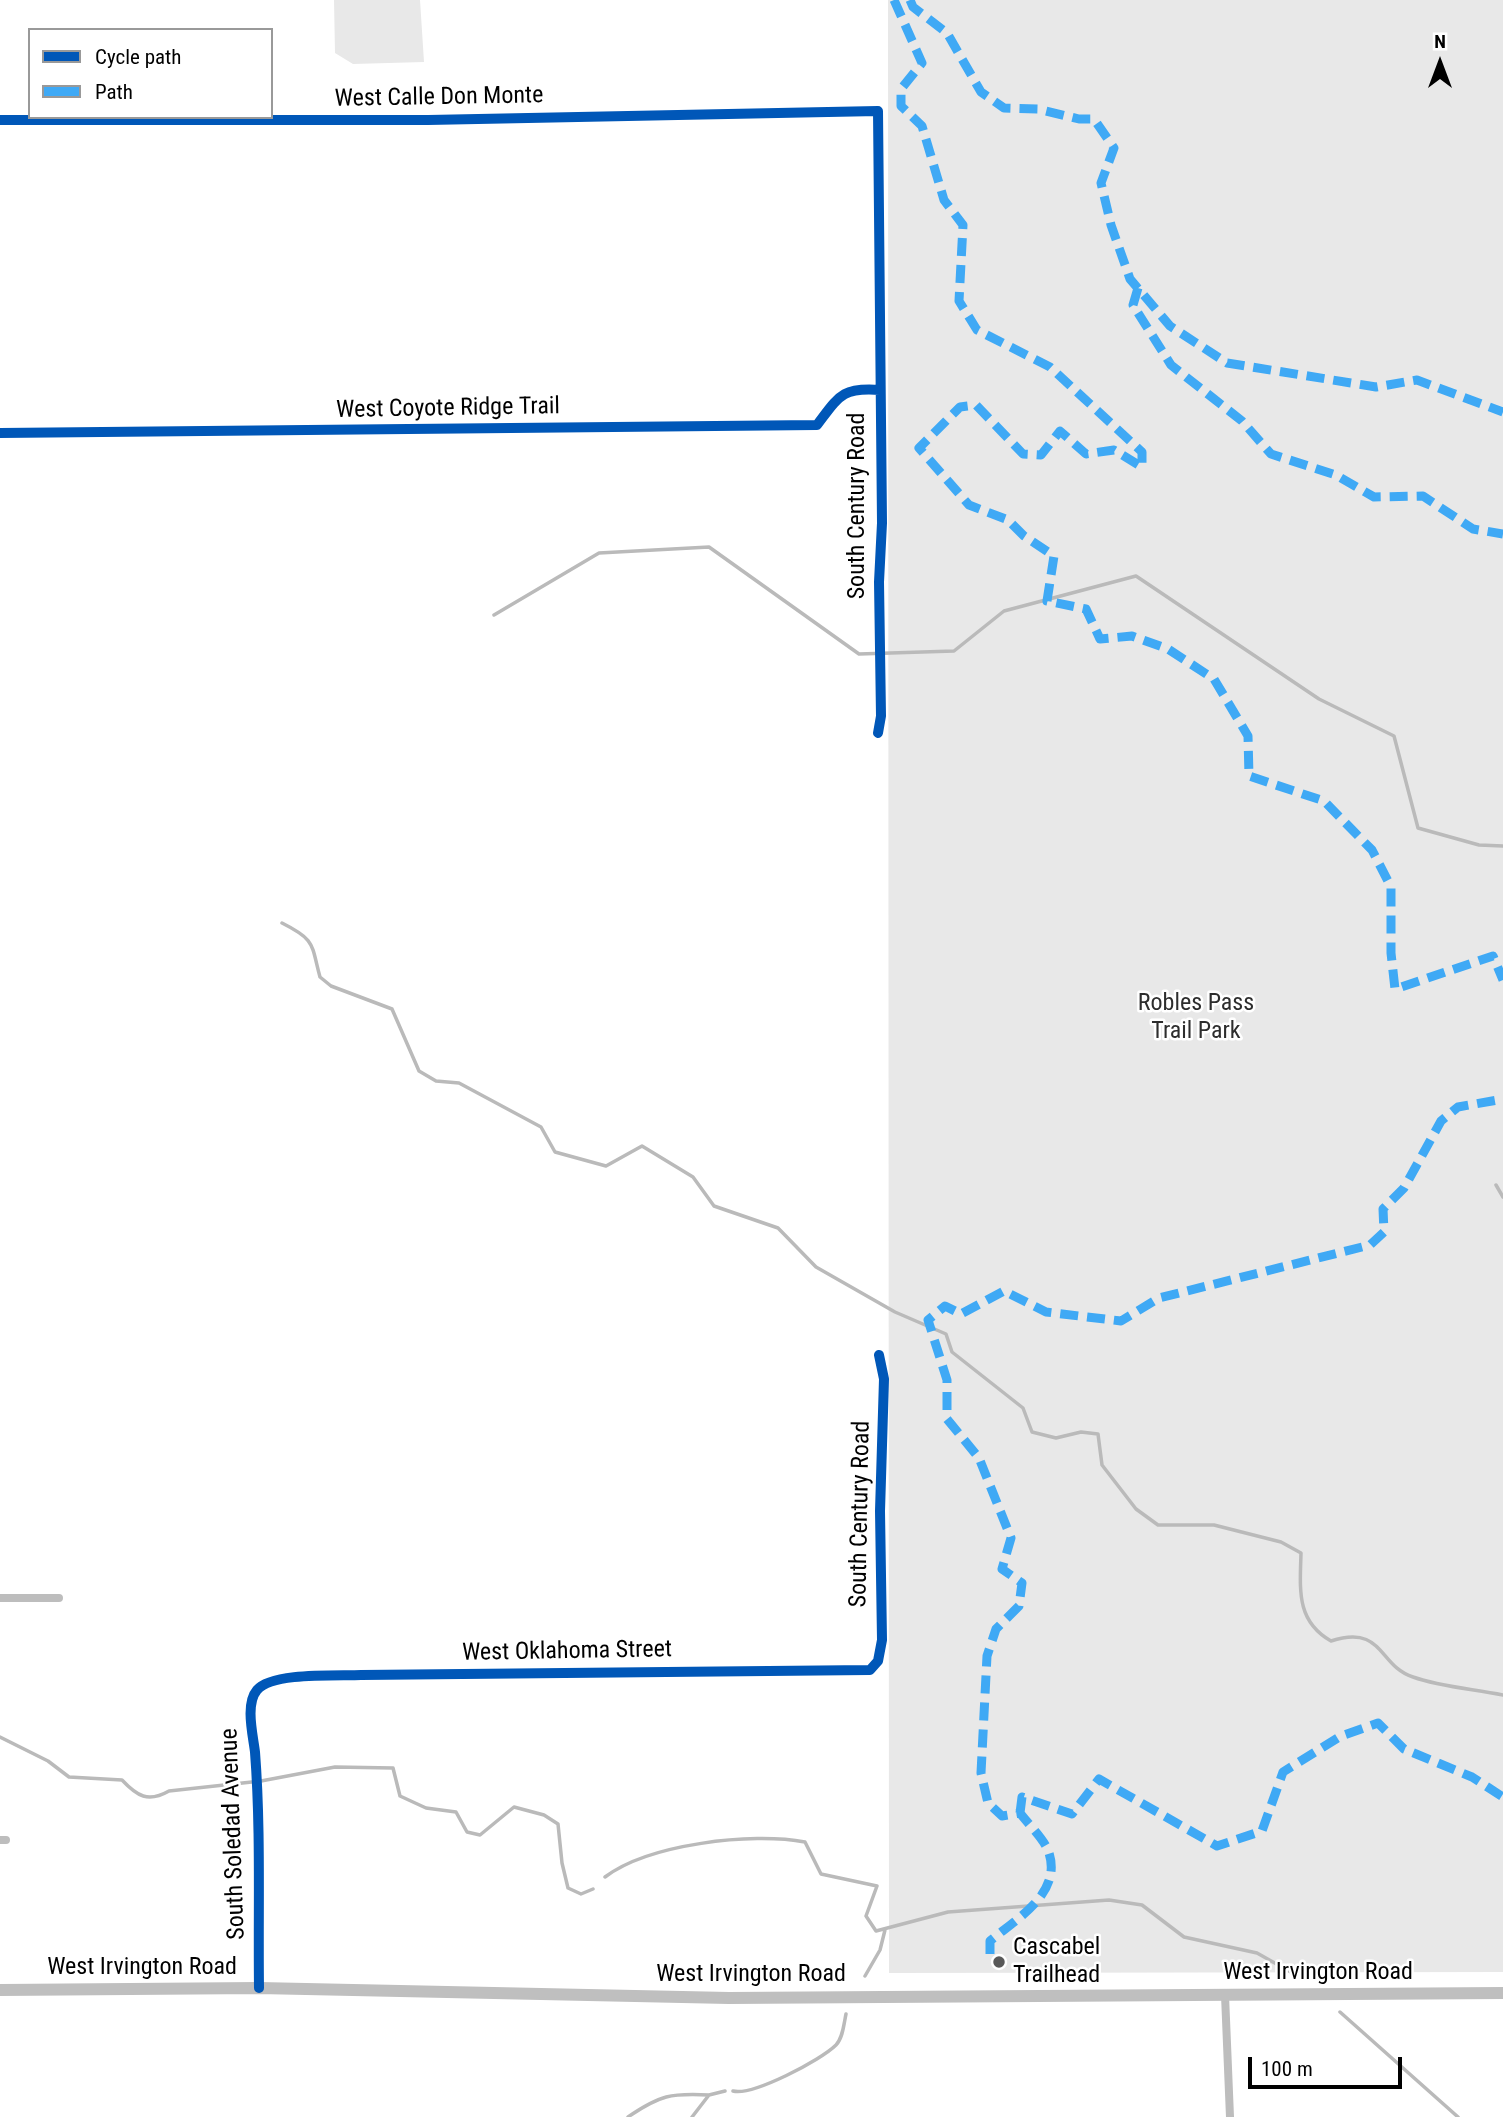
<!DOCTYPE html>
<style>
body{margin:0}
#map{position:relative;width:1503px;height:2117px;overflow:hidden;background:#fff;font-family:"Roboto Condensed",sans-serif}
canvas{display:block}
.legend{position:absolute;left:28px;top:28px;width:245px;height:91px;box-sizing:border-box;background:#fff;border:2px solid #999;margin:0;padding:9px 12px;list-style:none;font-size:21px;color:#000}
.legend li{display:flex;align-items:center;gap:14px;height:35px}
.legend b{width:35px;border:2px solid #999}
.north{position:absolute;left:1405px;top:28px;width:70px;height:70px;-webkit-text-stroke:5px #fff;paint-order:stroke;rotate:0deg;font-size:19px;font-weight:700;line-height:28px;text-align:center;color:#000}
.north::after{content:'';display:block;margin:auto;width:24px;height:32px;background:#000;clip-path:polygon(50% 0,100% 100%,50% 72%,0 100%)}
.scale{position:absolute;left:1248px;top:2057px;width:154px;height:32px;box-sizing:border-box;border:4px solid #000;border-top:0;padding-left:9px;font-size:21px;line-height:24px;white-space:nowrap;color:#000;-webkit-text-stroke:5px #fff;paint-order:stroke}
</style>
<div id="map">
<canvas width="1503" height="2117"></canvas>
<ul class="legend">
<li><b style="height:9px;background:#0057b8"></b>Cycle path</li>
<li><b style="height:9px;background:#3fa9f5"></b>Path</li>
</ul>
<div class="north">N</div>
<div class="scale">100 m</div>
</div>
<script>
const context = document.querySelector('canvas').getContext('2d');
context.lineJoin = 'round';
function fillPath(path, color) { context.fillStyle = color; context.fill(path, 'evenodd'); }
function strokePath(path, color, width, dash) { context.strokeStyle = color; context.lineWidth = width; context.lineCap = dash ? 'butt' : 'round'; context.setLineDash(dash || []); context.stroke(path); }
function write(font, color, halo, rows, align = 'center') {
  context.font = font + ' "Roboto Condensed",sans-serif'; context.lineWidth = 5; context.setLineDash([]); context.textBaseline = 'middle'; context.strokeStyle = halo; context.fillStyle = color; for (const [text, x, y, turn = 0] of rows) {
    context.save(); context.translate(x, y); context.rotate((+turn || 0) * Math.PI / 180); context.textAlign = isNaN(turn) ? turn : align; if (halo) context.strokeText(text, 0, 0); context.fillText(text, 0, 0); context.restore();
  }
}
fillPath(new Path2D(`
 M 334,0 L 420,0 L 424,62 L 353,64 L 335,53 Z
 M 888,0 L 1503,0 L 1503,1972 L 889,1973 Z`), '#e8e8e8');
strokePath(new Path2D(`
 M 494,615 L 599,553 L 709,547 L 859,654 L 954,651 L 1004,611 L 1136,576 L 1319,699 L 1394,736 L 1418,828 L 1479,845 L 1503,846
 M 282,923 C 316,940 311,944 320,977 L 331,986 L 392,1009 L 419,1071 L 436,1081 L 459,1083 L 541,1127 L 555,1152 L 606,1166 L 642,1146 L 693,1177 L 714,1206 L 778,1228 L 816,1267 L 895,1312 L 946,1334 L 952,1352 L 1023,1408 L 1032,1432 L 1056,1438 L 1081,1432 L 1098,1434 L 1102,1465 L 1136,1509 L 1158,1525 L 1214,1525 L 1281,1542 L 1301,1553 C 1300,1590 1296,1621 1331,1641 C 1384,1624 1378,1666 1413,1677 C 1441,1687 1474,1689 1503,1695
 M 1496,1185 L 1503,1197
 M 0,1737 L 48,1761 L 69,1777 L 122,1780 C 137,1796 148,1803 169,1791 L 261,1781 L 335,1767 L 393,1768 L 400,1796 L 426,1808 L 456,1812 L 467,1832 L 480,1835 L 514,1807 L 544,1815 L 558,1824 L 562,1863 L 568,1888 L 581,1894 L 593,1889
 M 605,1877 C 649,1844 751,1832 805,1842 L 821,1874 L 877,1886 L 866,1916 L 876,1931 L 948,1912 L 1109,1900 L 1142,1905 L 1184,1937 L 1257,1953 L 1296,1975
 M 865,1976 L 880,1950 L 885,1930
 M 1340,2012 L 1458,2117
 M 733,2091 C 753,2096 821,2060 836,2045 C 843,2038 844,2023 846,2014
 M 628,2117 C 660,2095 671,2093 709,2095
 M 692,2117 L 709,2095 L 725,2091`), '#bababa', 3.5);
strokePath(new Path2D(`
 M 0,120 L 428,120 L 878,111 L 882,523 L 879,582 L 881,716 L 878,733
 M 0,433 L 817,425 C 839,396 842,387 880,390
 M 0,1598 L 59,1598
 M 0,1840 L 6,1840
 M 259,1988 C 258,1910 261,1830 255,1752 C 253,1735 245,1704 257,1690 C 272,1672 337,1676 361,1675 L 870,1670 L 878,1661 L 882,1640 L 880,1511 L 884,1379 L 879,1355
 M 1225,1995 L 1230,2117`), '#bdbdbd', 8);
strokePath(new Path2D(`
 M 0,1990 L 259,1988 L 729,1998 L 1503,1993`), '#bfbfbf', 12);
strokePath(new Path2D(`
 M 894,0 L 922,63 L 901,89 L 901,106 L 922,126 L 944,200 L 963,225 L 959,301 L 977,330 L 1050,367 L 1142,452 L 1142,467 L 1114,450 L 1086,454 L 1060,431 L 1041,455 L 1023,454 L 976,405 L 960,407 L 919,448 L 969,505 L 1008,520 L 1024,536 L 1054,556 L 1047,601 L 1086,609 L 1100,639 L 1132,636 L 1168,649 L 1214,679 L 1248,736 L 1249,776 L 1324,801 L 1372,850 L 1391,887 L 1391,953 L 1395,989 L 1493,956 L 1503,980
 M 910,0 L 913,7 L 947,33 L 981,92 L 1004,108 L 1038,109 L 1079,119 L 1094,119 L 1114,148 L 1101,183 L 1111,225 L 1130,279 L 1170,326 L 1227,363 L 1376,387 L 1417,380 L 1503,412
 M 1138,288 L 1133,305 L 1171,365 L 1242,421 L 1271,454 L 1336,475 L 1374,497 L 1423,496 L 1473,529 L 1503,534
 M 1020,1813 L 1022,1797 L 1072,1814 L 1099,1779 L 1217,1846 L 1262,1831 L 1283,1772 L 1341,1736 L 1378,1723 L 1404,1749 L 1472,1777 L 1503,1797
 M 990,1954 L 990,1941 C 1016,1919 1062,1894 1049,1853 C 1045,1840 1029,1825 1020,1813 L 1002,1816 L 988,1803 L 981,1773 L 987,1656 L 996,1629 L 1019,1606 L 1022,1583 L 1002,1569 L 1011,1538 L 979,1458 L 947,1419 L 947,1380 L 928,1320 L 945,1306 L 961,1314 L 1004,1291 L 1046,1312 L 1121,1321 L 1159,1298 L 1370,1245 L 1384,1232 L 1383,1209 L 1404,1188 L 1441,1121 L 1458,1107 L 1503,1099`), '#3fa9f5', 9, [18, 9]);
strokePath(new Path2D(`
 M 0,120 L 428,120 L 878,111 L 882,523 L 879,582 L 881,716 L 878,733
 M 0,433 L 817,425 C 839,396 842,387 880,390
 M 259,1988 C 258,1910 261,1830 255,1752 C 253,1735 245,1704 257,1690 C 272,1672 337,1676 361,1675 L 870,1670 L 878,1661 L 882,1640 L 880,1511 L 884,1379 L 879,1355`), '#0057b8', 10);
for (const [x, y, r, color] of [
 [999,1962,7,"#595959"]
]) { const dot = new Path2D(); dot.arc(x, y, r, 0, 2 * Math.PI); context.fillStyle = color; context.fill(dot); strokePath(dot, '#fff', 2.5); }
write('24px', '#000', '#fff', [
 ["West Calle Don Monte",439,98,-1],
 ["West Coyote Ridge Trail",448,409,-1],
 ["South Century Road",858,506,-90],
 ["South Century Road",861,1514,-89],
 ["West Oklahoma Street",567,1652,-1],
 ["South Soledad Avenue",234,1834,-92],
 ["West Irvington Road",142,1968],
 ["West Irvington Road",1318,1973],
 ["West Irvington Road",751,1975]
]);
write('24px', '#2d2d2d', '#fff', [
 ["Robles Pass",1196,1004],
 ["Trail Park",1196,1032]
]);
write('24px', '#000', '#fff', [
 ["Cascabel",1013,1948],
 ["Trailhead",1013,1976]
], 'left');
</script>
